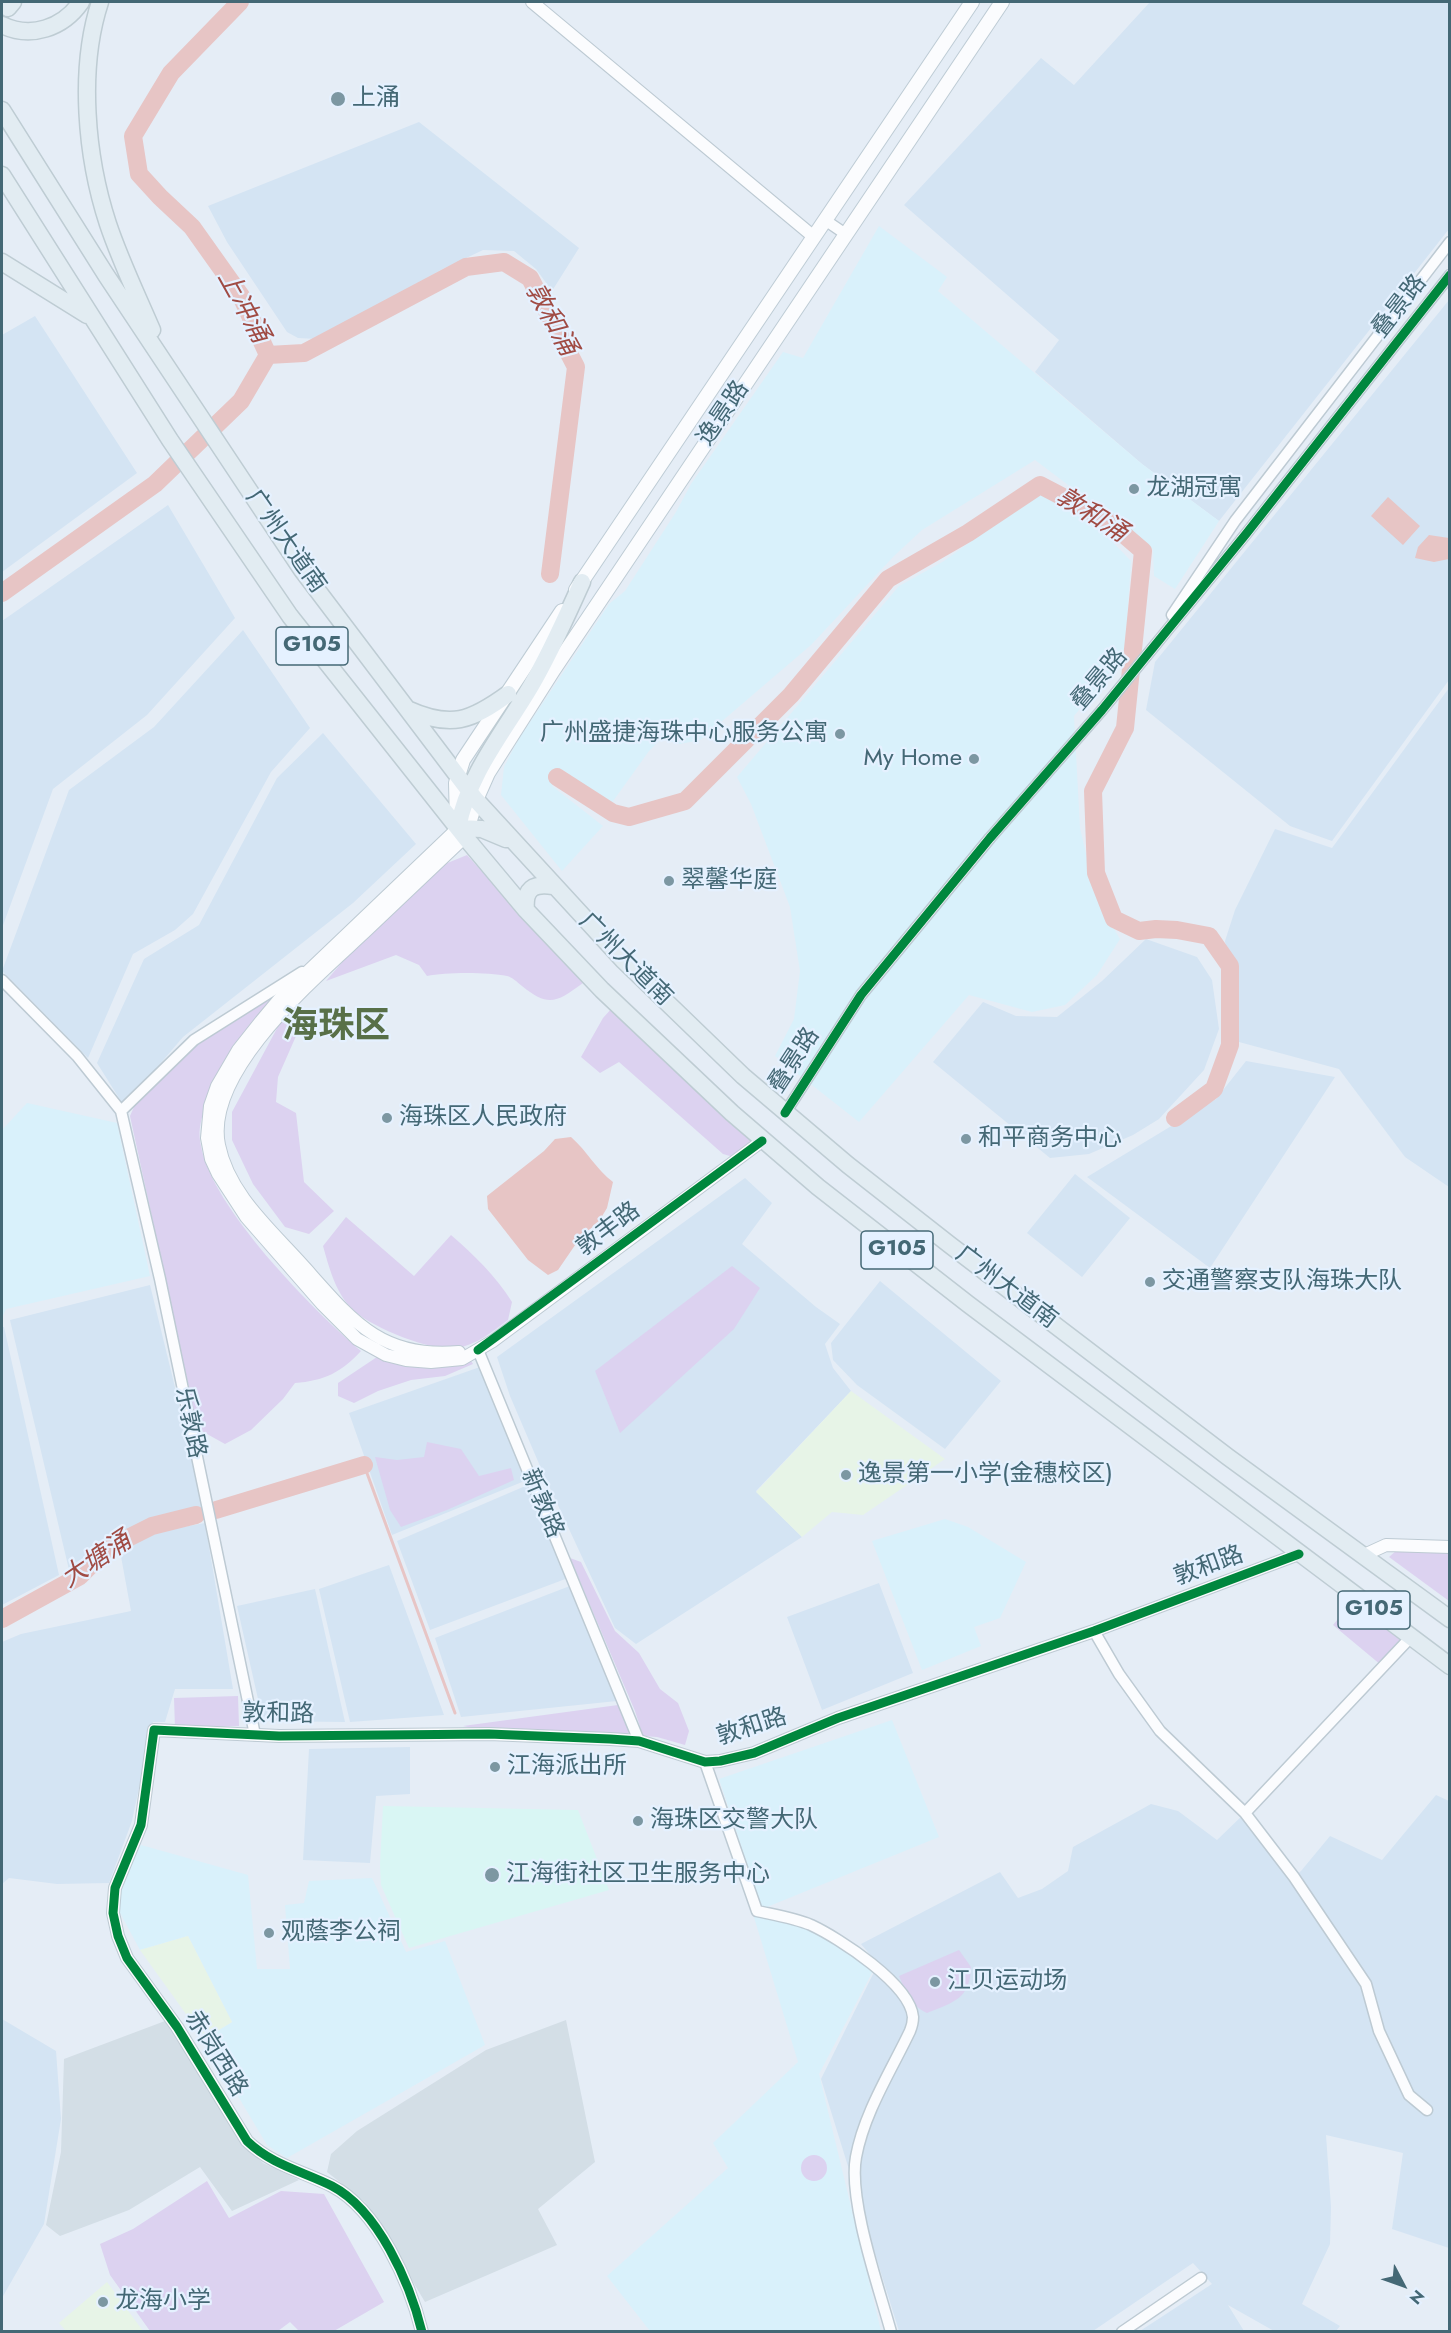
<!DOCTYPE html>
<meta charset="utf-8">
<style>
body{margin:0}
#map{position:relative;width:1451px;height:2333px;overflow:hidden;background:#e5edf6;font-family:Jost,sans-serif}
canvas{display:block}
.frame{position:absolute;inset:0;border:3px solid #446875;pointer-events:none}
.north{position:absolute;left:1373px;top:2255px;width:60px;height:60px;-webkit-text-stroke:4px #e5f1ff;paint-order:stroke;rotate:131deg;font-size:16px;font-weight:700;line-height:24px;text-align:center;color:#446875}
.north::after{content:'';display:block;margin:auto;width:21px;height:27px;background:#446875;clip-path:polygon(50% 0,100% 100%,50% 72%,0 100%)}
</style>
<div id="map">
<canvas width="1451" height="2333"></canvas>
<div class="frame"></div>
<div class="north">N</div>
</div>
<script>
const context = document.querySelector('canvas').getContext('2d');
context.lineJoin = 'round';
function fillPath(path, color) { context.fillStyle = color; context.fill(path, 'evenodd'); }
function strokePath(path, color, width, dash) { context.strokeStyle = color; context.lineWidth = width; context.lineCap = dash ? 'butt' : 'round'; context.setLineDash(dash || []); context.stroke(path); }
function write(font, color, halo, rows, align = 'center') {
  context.font = font + ' Jost,"Noto Sans SC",sans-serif'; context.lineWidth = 4.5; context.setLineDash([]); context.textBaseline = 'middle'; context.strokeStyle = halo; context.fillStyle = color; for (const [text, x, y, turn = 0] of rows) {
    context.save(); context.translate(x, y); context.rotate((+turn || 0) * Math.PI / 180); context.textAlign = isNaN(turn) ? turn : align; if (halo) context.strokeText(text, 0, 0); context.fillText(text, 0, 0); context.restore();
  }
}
fillPath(new Path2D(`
 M 1150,2 L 1449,2 L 1449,229 L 1219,521 L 1142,464 L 1035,372 L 1059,340 L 904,205 L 1041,58 L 1074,85 Z
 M 419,122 L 579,248 L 552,291 L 536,269 L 514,251 L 483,250 L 441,270 L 317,339 L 298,338 L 287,332 L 227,242 L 208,206 Z
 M 1449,300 L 1449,680 L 1332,841 L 1290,826 L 1146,710 L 1155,662 Z
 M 35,316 L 137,473 L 2,572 L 2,335 Z
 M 168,505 L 235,618 L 147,715 L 53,789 L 2,928 L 2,621 Z
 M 243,630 L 310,728 L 271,772 L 193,914 L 175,930 L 133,954 L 88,1058 L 2,971 L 69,790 L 154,727 Z
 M 1449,688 L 1449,1187 L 1405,1157 L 1339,1069 L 1239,1042 L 1225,941 L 1235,910 L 1275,829 L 1332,848 Z
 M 323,733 L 416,844 L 353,903 L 183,1037 L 124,1106 L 97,1063 L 144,959 L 199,925 L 277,778 Z
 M 1146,939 L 1197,957 L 1212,980 L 1219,1029 L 1204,1070 L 1159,1119 L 1133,1135 L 1089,1154 L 1050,1158 L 933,1062 L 983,1002 L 1016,1016 L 1057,1017 L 1102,981 Z
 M 1246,1061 L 1335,1077 L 1210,1268 L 1087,1177 L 1216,1099 Z
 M 1075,1174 L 1130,1218 L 1082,1277 L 1027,1233 Z
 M 745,1178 L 772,1203 L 742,1244 L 816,1307 L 840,1324 L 825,1344 L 833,1368 L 851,1391 L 756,1491 L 802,1537 L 636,1644 L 615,1628 L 543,1473 L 510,1396 L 497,1357 Z
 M 880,1281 L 1001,1381 L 945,1449 L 857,1385 L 833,1360 L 831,1343 Z
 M 150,1285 L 205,1510 L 111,1535 L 94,1547 L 70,1574 L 10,1320 Z
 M 2,1327 L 4,1327 L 59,1575 L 2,1605 Z
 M 480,1367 L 527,1480 L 392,1535 L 349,1413 Z
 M 530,1484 L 568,1578 L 430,1630 L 397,1541 Z
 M 205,1523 L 233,1689 L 175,1689 L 165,1722 L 153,1722 L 132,1821 L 109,1883 L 57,1884 L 9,1878 L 2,1884 L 2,1642 L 21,1634 L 131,1611 L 120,1551 L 160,1531 Z
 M 389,1565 L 444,1715 L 350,1722 L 319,1589 Z
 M 879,1583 L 913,1673 L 822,1710 L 787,1617 Z
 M 575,1584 L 617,1701 L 461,1717 L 435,1638 Z
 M 315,1589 L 345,1722 L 263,1721 L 237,1606 Z
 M 410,1747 L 410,1794 L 376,1796 L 370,1863 L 303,1860 L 309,1749 Z
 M 1436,1795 L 1449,1801 L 1449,2248 L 1392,2229 L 1403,2153 L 1326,2135 L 1331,2207 L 1330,2244 L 1302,2304 L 1340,2326 L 1336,2331 L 1274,2331 L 1228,2305 L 1244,2331 L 1140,2331 L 1212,2284 L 1193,2263 L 1093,2331 L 899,2331 L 821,2079 L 878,1964 L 861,1944 L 1000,1872 L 1018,1898 L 1042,1889 L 1068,1871 L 1073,1847 L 1151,1804 L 1178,1811 L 1217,1840 L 1245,1813 L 1294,1877 L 1301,1871 L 1330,1836 L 1382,1860 Z
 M 2,2019 L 56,2051 L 61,2119 L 44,2224 L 2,2298 Z`), '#d4e4f3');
fillPath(new Path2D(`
 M 879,226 L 947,277 L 938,291 L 1142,464 L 1219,521 L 1175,589 L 1154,576 L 1153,549 L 1035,460 L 922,530 L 894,556 L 811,645 L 700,740 L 680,744 L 661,739 L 649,751 L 611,804 L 563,770 L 552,786 L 603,826 L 562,871 L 501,795 L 504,767 L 518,740 L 609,604 L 625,591 L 676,512 L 691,484 L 783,352 L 803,358 Z
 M 1040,491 L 1105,534 L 1131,561 L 1125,654 L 1074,716 L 1080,828 L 1090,871 L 1102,909 L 1120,939 L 1097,975 L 1065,1005 L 1032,1012 L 969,995 L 859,1122 L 775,1056 L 794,1019 L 800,971 L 790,907 L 751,804 L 737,777 L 899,586 L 944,561 Z
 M 27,1103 L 117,1123 L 150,1276 L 6,1309 L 2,1318 L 2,1130 Z
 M 945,1519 L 968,1527 L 1026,1562 L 1000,1618 L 974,1627 L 981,1646 L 922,1670 L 872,1541 Z
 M 892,1720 L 939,1837 L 762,1909 L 719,1779 Z
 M 141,1845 L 248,1875 L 257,1969 L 290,1969 L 285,1905 L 304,1903 L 309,1881 L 372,1878 L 406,1952 L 445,1941 L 485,2045 L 287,2158 L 267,2145 L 204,2039 L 232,2022 L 188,1936 L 140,1950 L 117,1907 L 124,1872 Z
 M 753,1914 L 768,1915 L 818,1930 L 875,1967 L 819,2074 L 881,2331 L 650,2331 L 607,2276 L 728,2168 L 713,2143 L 798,2062 Z`), '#d9f1fb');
fillPath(new Path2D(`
 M 566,2020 L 595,2162 L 538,2209 L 557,2245 L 425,2302 L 365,2202 L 327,2172 L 331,2154 L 357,2131 L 486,2050 Z
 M 165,2021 L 243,2143 L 263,2163 L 299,2180 L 232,2211 L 200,2167 L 129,2210 L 60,2236 L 46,2225 L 61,2152 L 64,2059 Z`), '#d3dee6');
fillPath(new Path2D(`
 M 851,1391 L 945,1459 L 863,1515 L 832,1512 L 802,1537 L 756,1492 Z
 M 188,1936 L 232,2022 L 204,2039 L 140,1950 Z
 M 107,2282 L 143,2331 L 66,2331 L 59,2323 Z`), '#e7f4e7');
fillPath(new Path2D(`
 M 383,1806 L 578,1810 L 609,1890 L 409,1948 L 381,1885 L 380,1865 Z`), '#d9f6f4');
fillPath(new Path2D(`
 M 467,855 L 583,983 C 557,1002 549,1008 522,986 C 517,982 512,977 507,976 C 487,972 446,972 427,976 L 419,965 L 396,955 L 326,981 L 349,954 L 445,864 Z
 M 286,985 L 204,1111 C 200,1123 198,1133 201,1146 C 212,1208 313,1310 361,1351 C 342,1372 324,1381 295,1383 L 283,1399 L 251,1430 L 225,1444 L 198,1429 L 130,1116 L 137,1100 L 197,1042 Z
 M 612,1008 L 755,1141 L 730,1156 L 723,1154 L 619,1062 L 600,1073 L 581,1057 L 603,1018 Z
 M 282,1019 L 300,1027 L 278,1077 L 276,1102 L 296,1113 L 304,1182 L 334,1211 L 309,1234 L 285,1227 L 253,1184 L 232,1140 L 232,1112 Z
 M 346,1217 L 414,1276 L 451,1235 C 474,1255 496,1276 512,1302 L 508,1320 C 492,1332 477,1345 456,1348 C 431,1352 368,1326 351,1308 C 335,1291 329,1267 323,1246 Z
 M 732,1266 L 760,1288 L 734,1329 L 620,1433 L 595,1371 Z
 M 380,1355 C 408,1371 440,1369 470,1359 L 473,1364 L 445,1376 L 411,1380 L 378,1391 L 354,1403 L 338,1396 L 338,1383 Z
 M 427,1442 L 461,1449 L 479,1476 L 511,1468 L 514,1480 L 447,1510 L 401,1527 L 390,1510 L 375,1457 L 397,1460 L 424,1457 Z
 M 1449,1549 L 1449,1601 L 1389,1557 L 1397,1550 Z
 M 570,1558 L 581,1562 L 615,1631 L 639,1653 L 660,1689 L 678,1703 L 689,1731 L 685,1745 L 657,1737 L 643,1736 L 635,1711 Z
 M 1355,1598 L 1403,1638 L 1381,1665 L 1333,1625 Z
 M 238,1696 L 239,1726 L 175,1728 L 174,1698 Z
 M 618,1705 L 630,1730 L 627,1735 L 487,1731 L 463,1726 Z
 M 959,1950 L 971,1967 C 970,1999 954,2002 927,2013 C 911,2006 906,1992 899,1976 Z
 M801 2168a13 13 0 1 1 26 0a13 13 0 1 1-26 0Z
 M 207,2181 L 229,2218 L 281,2191 L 324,2194 L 384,2302 L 334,2331 L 299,2331 L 290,2322 L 278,2331 L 150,2331 L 110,2275 L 100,2244 L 133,2229 Z`), '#dcd2f0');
fillPath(new Path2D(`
 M 1388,497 L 1420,526 L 1403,545 L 1371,516 Z
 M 1429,535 L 1449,538 L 1449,559 L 1434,562 L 1415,558 L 1418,547 Z
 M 571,1137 C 587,1151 596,1169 613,1182 L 607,1208 L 598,1223 L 582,1235 L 558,1270 L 548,1275 L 528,1260 L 488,1209 L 487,1196 L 544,1151 L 555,1139 Z`), '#e7c5c5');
strokePath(new Path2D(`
 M 364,1465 L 455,1713`), '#e7c5c5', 3);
strokePath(new Path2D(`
 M 268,355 L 304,353 L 466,267 L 504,262 L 530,278 L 576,367 L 550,574
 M 2,593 L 155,484 L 241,401 L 268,355 L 241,296 L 192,227 L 160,197 L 139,174 L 133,136 L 171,73 L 240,2
 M 557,777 L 613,813 L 629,817 L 685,801 L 791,695 L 888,579 L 968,533 L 1040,485 L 1107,520 L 1143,551 L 1125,728 L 1093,791 L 1096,873 L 1114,919 L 1139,931 L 1156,929 L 1177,930 L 1209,936 L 1230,966 L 1230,1045 L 1214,1089 L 1175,1118
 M 216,1510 L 364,1465
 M 2,1619 L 80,1576 L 108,1548 L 152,1526 L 196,1515`), '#e7c5c5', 18);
const minor = new Path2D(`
 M 825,220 L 844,233
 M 1172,615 L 1235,521 L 1450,242
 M 2,980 L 77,1056 L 121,1111 L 160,1279 L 255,1735
 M 121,1111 L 194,1040 L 302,972
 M 785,1113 L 861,995 L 990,838 L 1102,710 L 1246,534 L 1450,275
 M 478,1350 L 639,1741
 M 1094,1631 L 1119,1674 L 1160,1731 L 1245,1813 L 1294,1877 L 1366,1984 L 1379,2031 L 1409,2095 L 1427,2110
 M 705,1762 L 757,1911 C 775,1915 794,1918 811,1925 C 839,1938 910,1984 913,2017 C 913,2022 912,2026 910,2031 C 891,2071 864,2113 856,2157 C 848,2200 879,2288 891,2332
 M 1245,1813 L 1410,1638
 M 1122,2332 L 1201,2278`);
const tertiary = new Path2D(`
 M 532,2 L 814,237
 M 458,828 L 281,997 L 261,1021 L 238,1050 L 217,1086 L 210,1106 L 207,1138 L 211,1159 L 218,1174 L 246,1217 L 322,1304 L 357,1339 L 386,1355 L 406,1360 L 431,1362 L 462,1359 L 493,1341 L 762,1141
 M 459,1352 C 383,1359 353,1322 307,1270 C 275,1233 229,1196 219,1145 C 204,1071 317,977 366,931 C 399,900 432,868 465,837
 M 1362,1556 L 1386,1545 L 1450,1547
 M 422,2332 C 410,2283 378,2210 332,2186 C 302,2171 272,2165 247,2141 L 177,2027 L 127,1958 L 118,1936 L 113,1913 L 115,1888 L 141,1825 L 154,1730 L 279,1736 L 489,1734 L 610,1739 L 639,1741 L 705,1762 L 720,1761 L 754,1753 L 838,1718 L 1094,1631 L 1299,1554`);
const secondary = new Path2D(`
 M 576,590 L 972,2
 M 457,821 L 456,783 L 463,760 L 562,611
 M 465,837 L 476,800 L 488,773 L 554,669 L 1002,2`);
const trunk = new Path2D(`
 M 100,2 C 78,69 86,157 108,224 C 120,260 137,295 152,330
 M 8,8 L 13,2
 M 2,25 C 31,39 63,28 81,2
 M 2,110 L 106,275 L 302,570 L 476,800 L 624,961 L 743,1076 L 848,1165 L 950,1245 L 1228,1457 L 1450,1619
 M 2,175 L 170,440 L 290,616 L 465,837 L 526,910 L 602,990 L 732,1113 L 818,1187 L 968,1304 L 1450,1666
 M 2,262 L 87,315
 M 407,709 C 451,729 471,721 508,694
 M 458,828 C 468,774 504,732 531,686 C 551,652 566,617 582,582
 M 458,828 L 482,829 L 506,839
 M 526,910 C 524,889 533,883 553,886`);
strokePath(minor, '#bdcad3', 13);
strokePath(tertiary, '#bdcad3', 14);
strokePath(secondary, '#beccd5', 16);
strokePath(trunk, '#beccd3', 19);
strokePath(minor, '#fbfcfe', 10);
strokePath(tertiary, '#fbfcfe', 12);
strokePath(secondary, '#fbfcfe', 14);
strokePath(trunk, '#e2ecf2', 16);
strokePath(new Path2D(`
 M 785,1113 L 861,995 L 990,838 L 1102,710 L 1246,534 L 1450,275
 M 478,1350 L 762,1141
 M 422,2332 C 410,2283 378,2210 332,2186 C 302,2171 272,2165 247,2141 L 177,2027 L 127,1958 L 118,1936 L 113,1913 L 115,1888 L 141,1825 L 154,1730 L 279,1736 L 489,1734 L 610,1739 L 639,1741 L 705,1762 L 720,1761 L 754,1753 L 838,1718 L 1094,1631 L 1299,1554`), '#00873e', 9);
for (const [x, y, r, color] of [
 [338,99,8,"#7c97a2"],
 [1134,489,6,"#7c97a2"],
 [840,734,6,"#7c97a2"],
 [974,759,6,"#7c97a2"],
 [669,881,6,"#7c97a2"],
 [387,1118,6,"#7c97a2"],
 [966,1139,6,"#7c97a2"],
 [1150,1282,6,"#7c97a2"],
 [846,1475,6,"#7c97a2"],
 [495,1767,6,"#7c97a2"],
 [638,1821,6,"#7c97a2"],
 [492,1875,8,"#7c97a2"],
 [269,1933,6,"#7c97a2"],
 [935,1982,6,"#7c97a2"],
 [103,2302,6,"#7c97a2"]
]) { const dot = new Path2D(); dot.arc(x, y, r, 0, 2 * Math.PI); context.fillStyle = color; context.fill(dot); strokePath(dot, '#e5f1ff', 2); }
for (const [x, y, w] of [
 [312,646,72],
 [897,1250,72],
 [1374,1610,72]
]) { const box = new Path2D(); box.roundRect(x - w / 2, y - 19, w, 38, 4.5); context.fillStyle = '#e5f1ff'; context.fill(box); strokePath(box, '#446875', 1.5); }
write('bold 22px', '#446875', null, [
 ["G105",312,646],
 ["G105",897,1250],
 ["G105",1374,1610]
]);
write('24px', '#446875', '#e5f1ff', [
 ["上涌",352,99],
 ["龙湖冠寓",1146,489],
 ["广州盛捷海珠中心服务公寓",828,734,"right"],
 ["My Home",962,759,"right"],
 ["翠馨华庭",681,881],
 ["海珠区人民政府",399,1118],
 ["和平商务中心",978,1139],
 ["交通警察支队海珠大队",1162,1282],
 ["逸景第一小学(金穗校区)",858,1475],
 ["江海派出所",507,1767],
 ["海珠区交警大队",650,1821],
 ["江海街社区卫生服务中心",506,1875],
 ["观蔭李公祠",281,1933],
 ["江贝运动场",947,1982],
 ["龙海小学",115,2302]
], 'left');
write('24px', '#446875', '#e5f1ff', [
 ["叠景路",1400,307,-52],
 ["逸景路",724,414,-56],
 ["广州大道南",285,542,55],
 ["叠景路",1100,680,-50],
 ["广州大道南",625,960,45],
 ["叠景路",795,1061,-57],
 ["敦丰路",609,1230,-37],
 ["广州大道南",1006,1288,37],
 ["乐敦路",189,1423,78],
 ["新敦路",541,1504,67],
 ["敦和路",1209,1567,-20],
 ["敦和路",278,1715,1],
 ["敦和路",752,1728,-18],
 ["赤岗西路",215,2054,58]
]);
write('italic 26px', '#a04b44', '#e5f1ff', [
 ["上冲涌",242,307,61],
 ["敦和涌",550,320,61],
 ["敦和涌",1091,516,32],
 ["大塘涌",97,1561,-34]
]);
write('bold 36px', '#587048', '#e5f1ff', [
 ["海珠区",336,1028]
]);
</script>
